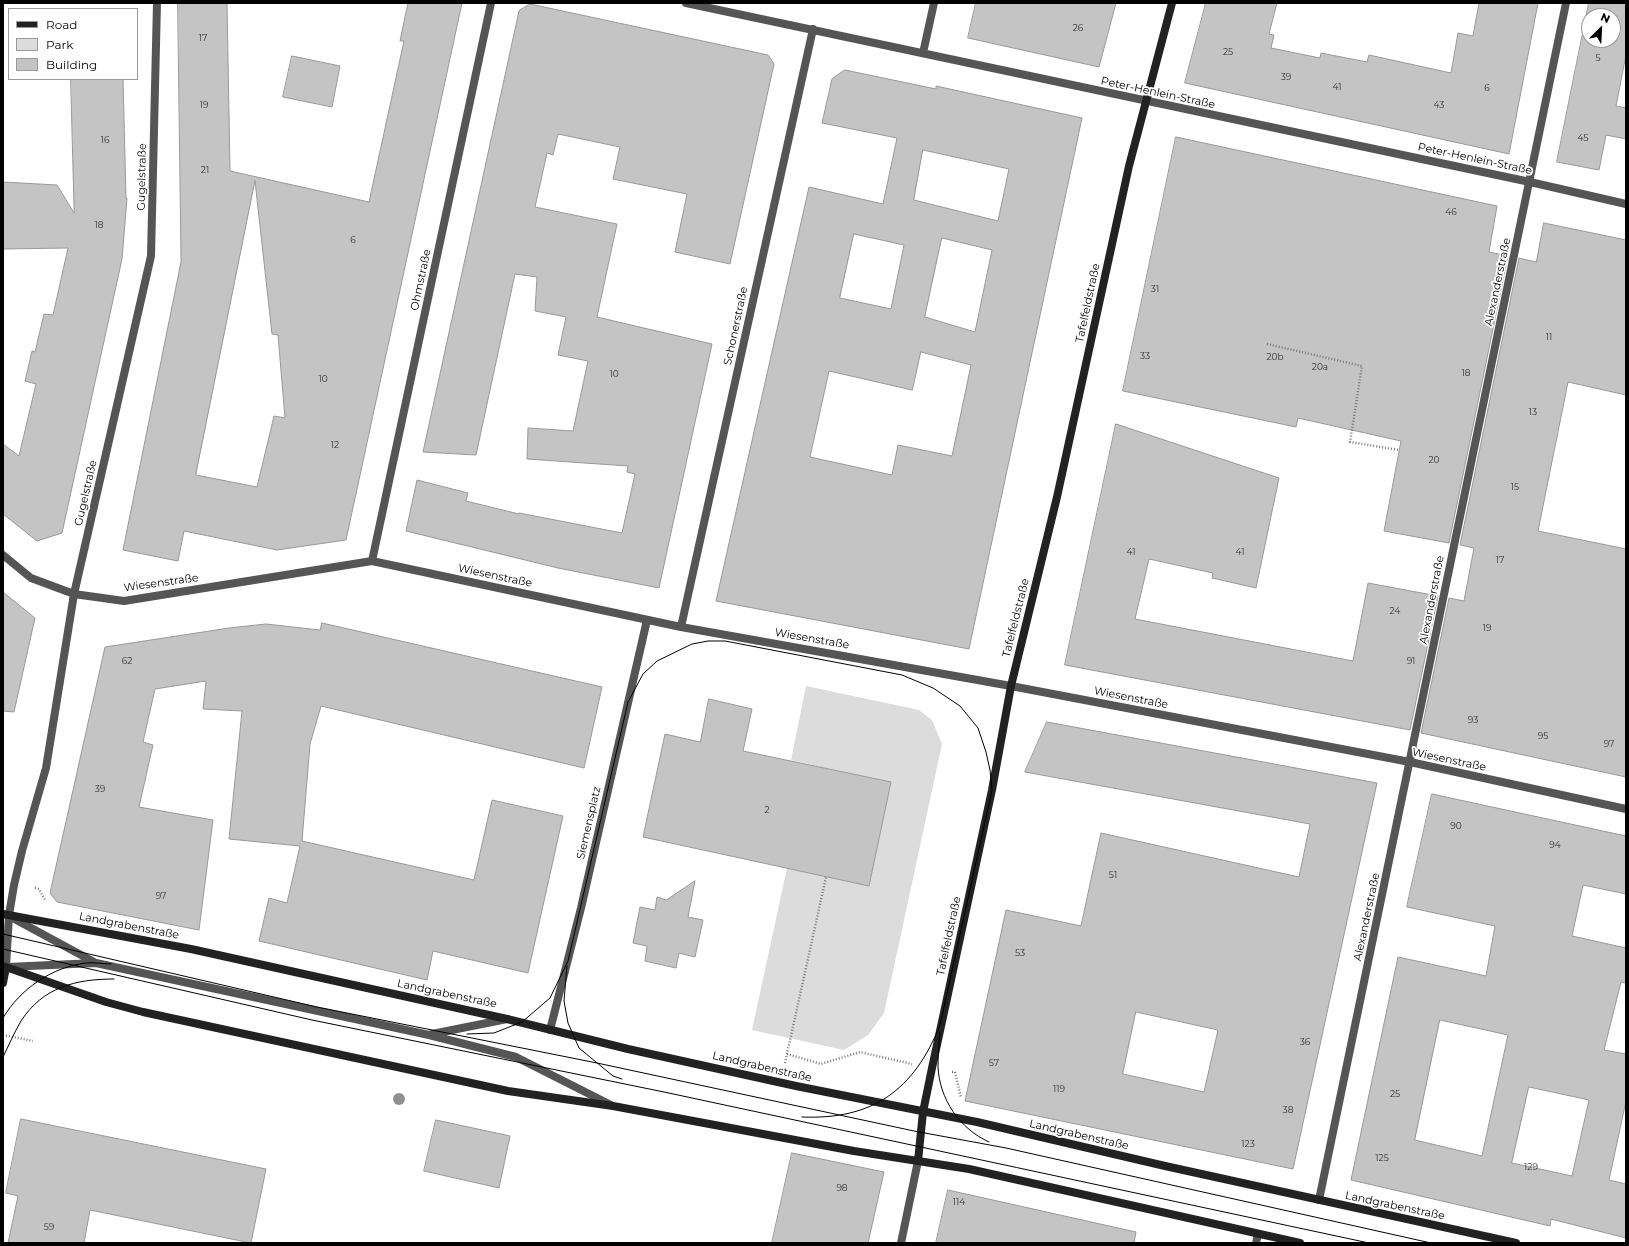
<!DOCTYPE html>
<meta charset="utf-8">
<style>
body{margin:0}
#map{position:relative;width:1629px;height:1246px;overflow:hidden;background:#fff;font-family:Montserrat,sans-serif}
canvas{display:block}
.frame{position:absolute;inset:0;border:4px solid #000;pointer-events:none}
.legend{position:absolute;left:8px;top:8px;width:130px;height:72px;box-sizing:border-box;background:#fff;border:1px solid #999;margin:0;padding:5px 7px;list-style:none;font-size:12px;color:#000}
.legend li{display:flex;align-items:center;gap:8px;height:20px}
.legend b{width:20px;border:1px solid #999}
.north{position:absolute;left:1581px;top:8px;width:40px;height:40px;box-sizing:border-box;background:#fff;border:1px solid #999;border-radius:50%;rotate:24deg;font-size:11px;font-weight:700;line-height:16px;text-align:center;color:#000}
.north::after{content:'';display:block;margin:auto;width:14px;height:18px;background:#000;clip-path:polygon(50% 0,100% 100%,50% 72%,0 100%)}
</style>
<div id="map">
<canvas width="1629" height="1246"></canvas>
<div class="frame"></div>
<ul class="legend">
<li><b style="height:5px;background:#222"></b>Road</li>
<li><b style="height:11px;background:#dcdcdc"></b>Park</li>
<li><b style="height:11px;background:#c4c4c4"></b>Building</li>
</ul>
<div class="north">N</div>
</div>
<script>
const context = document.querySelector('canvas').getContext('2d');
context.lineJoin = 'round';
function fillPath(path, color) { context.fillStyle = color; context.fill(path, 'evenodd'); }
function strokePath(path, color, width, dash) { context.strokeStyle = color; context.lineWidth = width; context.lineCap = dash ? 'butt' : 'round'; context.setLineDash(dash || []); context.stroke(path); }
function write(font, color, halo, rows, align = 'center') {
  context.font = font + ' Montserrat,sans-serif'; context.lineWidth = 3.5; context.setLineDash([]); context.textBaseline = 'middle'; context.strokeStyle = halo; context.fillStyle = color; for (const [text, x, y, turn = 0] of rows) {
    context.save(); context.translate(x, y); context.rotate((+turn || 0) * Math.PI / 180); context.textAlign = isNaN(turn) ? turn : align; if (halo) context.strokeText(text, 0, 0); context.fillText(text, 0, 0); context.restore();
  }
}
fillPath(new Path2D(`
 M 806,686 L 919,710 L 932,720 L 942,744 L 884,1013 L 868,1035 L 844,1050 L 752,1030 L 787,868 L 869,886 L 891,783 L 791,760 Z`), '#dcdcdc');
const building = new Path2D(`
 M 178,3 L 227,3 L 230,171 L 369,202 L 404,41 L 400,41 L 408,3 L 462,3 L 346,540 L 277,550 L 184,531 L 178,561 L 123,550 L 181,262 ZM 255,181 L 272,334 L 278,335 L 285,418 L 274,416 L 257,487 L 196,475 Z
 M 976,3 L 1116,3 L 1099,67 L 968,38 Z
 M 1206,3 L 1277,3 L 1269,34 L 1274,35 L 1271,48 L 1320,58 L 1321,53 L 1367,62 L 1369,55 L 1451,73 L 1458,33 L 1473,36 L 1479,3 L 1538,3 L 1509,154 L 1185,83 Z
 M 1589,3 L 1626,3 L 1626,55 L 1616,106 L 1626,108 L 1626,139 L 1606,135 L 1599,170 L 1557,162 ZM 1589,16 L 1613,16 L 1613,40 L 1589,40 Z
 M 530,4 L 768,55 L 774,64 L 730,264 L 675,252 L 687,194 L 613,179 L 620,147 L 558,134 L 553,155 L 547,153 L 535,207 L 617,224 L 597,317 L 712,344 L 659,588 L 558,568 L 406,531 L 417,480 L 468,493 L 466,501 L 519,514 L 519,513 L 622,533 L 635,474 L 627,472 L 628,466 L 527,459 L 528,428 L 573,431 L 588,361 L 558,355 L 566,317 L 535,311 L 537,277 L 515,274 L 476,455 L 423,452 L 519,11 Z
 M 292,56 L 340,66 L 332,107 L 283,97 Z
 M 845,70 L 936,89 L 936,86 L 1082,118 L 969,649 L 716,601 L 809,187 L 883,204 L 897,138 L 822,123 L 832,79 ZM 923,150 L 1009,169 L 998,221 L 914,200 ZM 854,234 L 904,245 L 891,309 L 840,298 ZM 942,238 L 992,250 L 975,332 L 925,317 ZM 921,352 L 971,365 L 952,456 L 898,445 L 892,475 L 810,457 L 829,371 L 912,390 Z
 M 71,79 L 123,79 L 126,198 L 127,198 L 122,259 L 62,533 L 37,541 L 3,514 L 3,444 L 19,456 L 36,384 L 25,381 L 32,351 L 35,352 L 44,314 L 53,315 L 68,248 L 3,249 L 3,182 L 57,185 L 74,213 Z
 M 1176,137 L 1497,206 L 1489,252 L 1508,256 L 1449,543 L 1384,531 L 1401,441 L 1298,418 L 1296,427 L 1123,391 Z
 M 1544,223 L 1626,240 L 1626,395 L 1568,382 L 1538,531 L 1626,549 L 1626,777 L 1421,733 L 1449,598 L 1464,601 L 1474,548 L 1460,545 L 1519,258 L 1536,262 Z
 M 1116,424 L 1279,478 L 1256,588 L 1212,578 L 1213,573 L 1149,559 L 1135,619 L 1353,661 L 1368,583 L 1438,596 L 1410,730 L 1065,665 Z
 M 3,592 L 35,618 L 14,712 L 3,711 Z
 M 322,623 L 602,687 L 584,768 L 321,706 L 310,744 L 302,841 L 474,880 L 492,800 L 563,816 L 528,973 L 433,951 L 427,980 L 259,941 L 269,898 L 287,903 L 300,846 L 229,839 L 242,711 L 203,709 L 206,681 L 155,689 L 143,742 L 153,745 L 139,807 L 213,820 L 199,930 L 57,902 L 50,893 L 105,647 L 229,628 L 266,624 L 320,630 Z
 M 709,699 L 752,709 L 743,751 L 891,782 L 869,886 L 643,837 L 665,734 L 700,742 Z
 M 1047,722 L 1377,783 L 1293,1169 L 965,1101 L 1006,910 L 1081,926 L 1101,833 L 1299,877 L 1310,824 L 1025,772 ZM 1136,1012 L 1218,1030 L 1204,1092 L 1123,1074 Z
 M 1432,794 L 1626,836 L 1626,894 L 1583,885 L 1572,936 L 1626,948 L 1626,983 L 1621,982 L 1604,1050 L 1626,1054 L 1626,1101 L 1609,1180 L 1626,1184 L 1626,1238 L 1551,1219 L 1550,1226 L 1351,1180 L 1398,957 L 1486,976 L 1495,926 L 1407,907 ZM 1440,1020 L 1508,1035 L 1482,1156 L 1415,1140 ZM 1529,1087 L 1589,1100 L 1572,1176 L 1512,1163 Z
 M 695,881 L 688,917 L 703,920 L 695,957 L 679,953 L 676,968 L 645,961 L 647,946 L 633,943 L 640,907 L 655,910 L 657,897 L 666,900 Z
 M 21,1119 L 266,1169 L 251,1243 L 90,1210 L 84,1243 L 8,1243 L 18,1196 L 6,1193 Z
 M 436,1120 L 510,1136 L 499,1188 L 424,1171 Z
 M 792,1153 L 884,1172 L 868,1243 L 772,1243 Z
 M 948,1190 L 1136,1232 L 1134,1243 L 936,1243 Z`);
fillPath(building, '#c4c4c4');
strokePath(building, '#999', 1);
strokePath(new Path2D(`
 M 1267,344 L 1362,366 L 1350,442 L 1399,450
 M 35,888 L 39,889 L 45,900
 M 3,1035 L 33,1041
 M 787,1054 L 821,1064 L 860,1052 L 912,1064
 M 785,1063 L 826,877
 M 952,1072 L 955,1072 L 961,1098`), '#777', 2.5, [1, 2]);
strokePath(new Path2D(`
 M 9,916 L 94,962
 M 7,967 L 96,963 L 429,1035 L 516,1057 L 611,1105
 M 550,1030 L 581,908 L 647,620
 M 432,1034 L 507,1019`), '#555', 8);
strokePath(new Path2D(`
 M 686,3 L 1530,182 L 1626,204
 M 923,53 L 934,3
 M 3,555 L 31,578 L 74,594 L 124,601 L 372,561 L 681,627 L 1011,686 L 1410,762 L 1626,809
 M 372,561 L 491,3
 M 681,627 L 813,29
 M 6,967 L 9,915 L 14,885 L 22,851 L 46,768 L 74,594 L 151,256 L 157,3
 M 1319,1200 L 1566,3
 M 901,1243 L 918,1161
 M 1256,1243 L 1258,1234`), '#555', 8);
strokePath(new Path2D(`
 M 3,914 L 191,949 L 507,1019 L 628,1049 L 796,1086 L 977,1122 L 1165,1166 L 1516,1243
 M 3,966 L 106,1002 L 143,1012 L 508,1091 L 613,1106 L 854,1151 L 969,1169 L 1300,1243
 M 3,983 L 6,967
 M 918,1161 L 923,1112 L 932,1068 L 992,790 L 1011,686 L 1057,497 L 1129,166 L 1172,3`), '#222', 8);
strokePath(new Path2D(`
 M 3,934 L 317,1007 L 597,1063 L 914,1131 L 1006,1148 L 1431,1243
 M 3,949 L 312,1020 L 664,1092 L 1369,1243
 M 567,966 L 564,1001 L 568,1023 L 579,1048 L 613,1076 L 622,1079
 M 3,1018 C 20,989 52,967 86,963 C 94,962 103,964 111,964
 M 940,1032 C 939,1044 938,1055 938,1066 C 939,1099 960,1129 989,1142
 M 467,1034 L 494,1033 L 522,1022 L 550,998 L 568,961 L 628,702 L 643,674 L 657,661 L 692,644 L 708,641 L 725,641 L 902,675 L 933,688 L 960,706 L 978,728 L 986,752 L 990,770 L 992,790 L 940,1025 C 914,1090 873,1120 802,1117
 M 3,1057 C 9,1045 14,1033 21,1021 C 43,987 76,979 114,979`), '#000', 1);
context.fillStyle = '#8f8f8f';
for (const [x, y] of [
 [399,1099]
]) { context.beginPath(); context.arc(x, y, 6, 0, 2 * Math.PI); context.fill(); }
write('9px', '#313131', null, [
 ["26",1078,28],
 ["17",203,38],
 ["25",1228,52],
 ["5",1598,58],
 ["39",1286,77],
 ["41",1337,87],
 ["6",1487,88],
 ["19",204,105],
 ["43",1439,105],
 ["45",1583,138],
 ["16",105,140],
 ["21",205,170],
 ["46",1451,212],
 ["18",99,225],
 ["6",353,240],
 ["31",1155,289],
 ["11",1549,337],
 ["33",1145,356],
 ["20b",1275,357],
 ["20a",1320,367],
 ["18",1466,373],
 ["10",614,374],
 ["10",323,379],
 ["13",1533,412],
 ["12",335,445],
 ["20",1434,460],
 ["15",1515,487],
 ["41",1131,552],
 ["41",1240,552],
 ["17",1500,560],
 ["24",1395,611],
 ["19",1487,628],
 ["62",127,661],
 ["91",1411,661],
 ["93",1473,720],
 ["95",1543,736],
 ["97",1609,744],
 ["39",100,789],
 ["2",767,810],
 ["90",1456,826],
 ["94",1555,845],
 ["51",1113,875],
 ["97",161,896],
 ["53",1020,953],
 ["36",1305,1042],
 ["57",994,1063],
 ["119",1059,1089],
 ["25",1395,1094],
 ["38",1288,1110],
 ["123",1248,1144],
 ["125",1382,1158],
 ["129",1531,1167],
 ["98",842,1188],
 ["114",959,1202],
 ["59",49,1227]
]);
write('11px', '#000', '#fff', [
 ["Peter-Henlein-Straße",1158,93,12],
 ["Peter-Henlein-Straße",1475,159,12],
 ["Gugelstraße",142,177,-89],
 ["Ohmstraße",421,280,-78],
 ["Alexanderstraße",1498,282,-78],
 ["Tafelfeldstraße",1088,303,-78],
 ["Schonerstraße",736,326,-78],
 ["Gugelstraße",86,493,-77],
 ["Wiesenstraße",495,576,12],
 ["Wiesenstraße",161,583,-8],
 ["Alexanderstraße",1432,600,-79],
 ["Tafelfeldstraße",1016,618,-76],
 ["Wiesenstraße",812,639,10],
 ["Wiesenstraße",1131,698,11],
 ["Wiesenstraße",1449,760,12],
 ["Siemensplatz",589,823,-77],
 ["Alexanderstraße",1367,917,-78],
 ["Landgrabenstraße",129,926,11],
 ["Tafelfeldstraße",949,936,-78],
 ["Landgrabenstraße",447,994,12],
 ["Landgrabenstraße",762,1067,13],
 ["Landgrabenstraße",1079,1135,13],
 ["Landgrabenstraße",1395,1206,12]
]);
</script>
